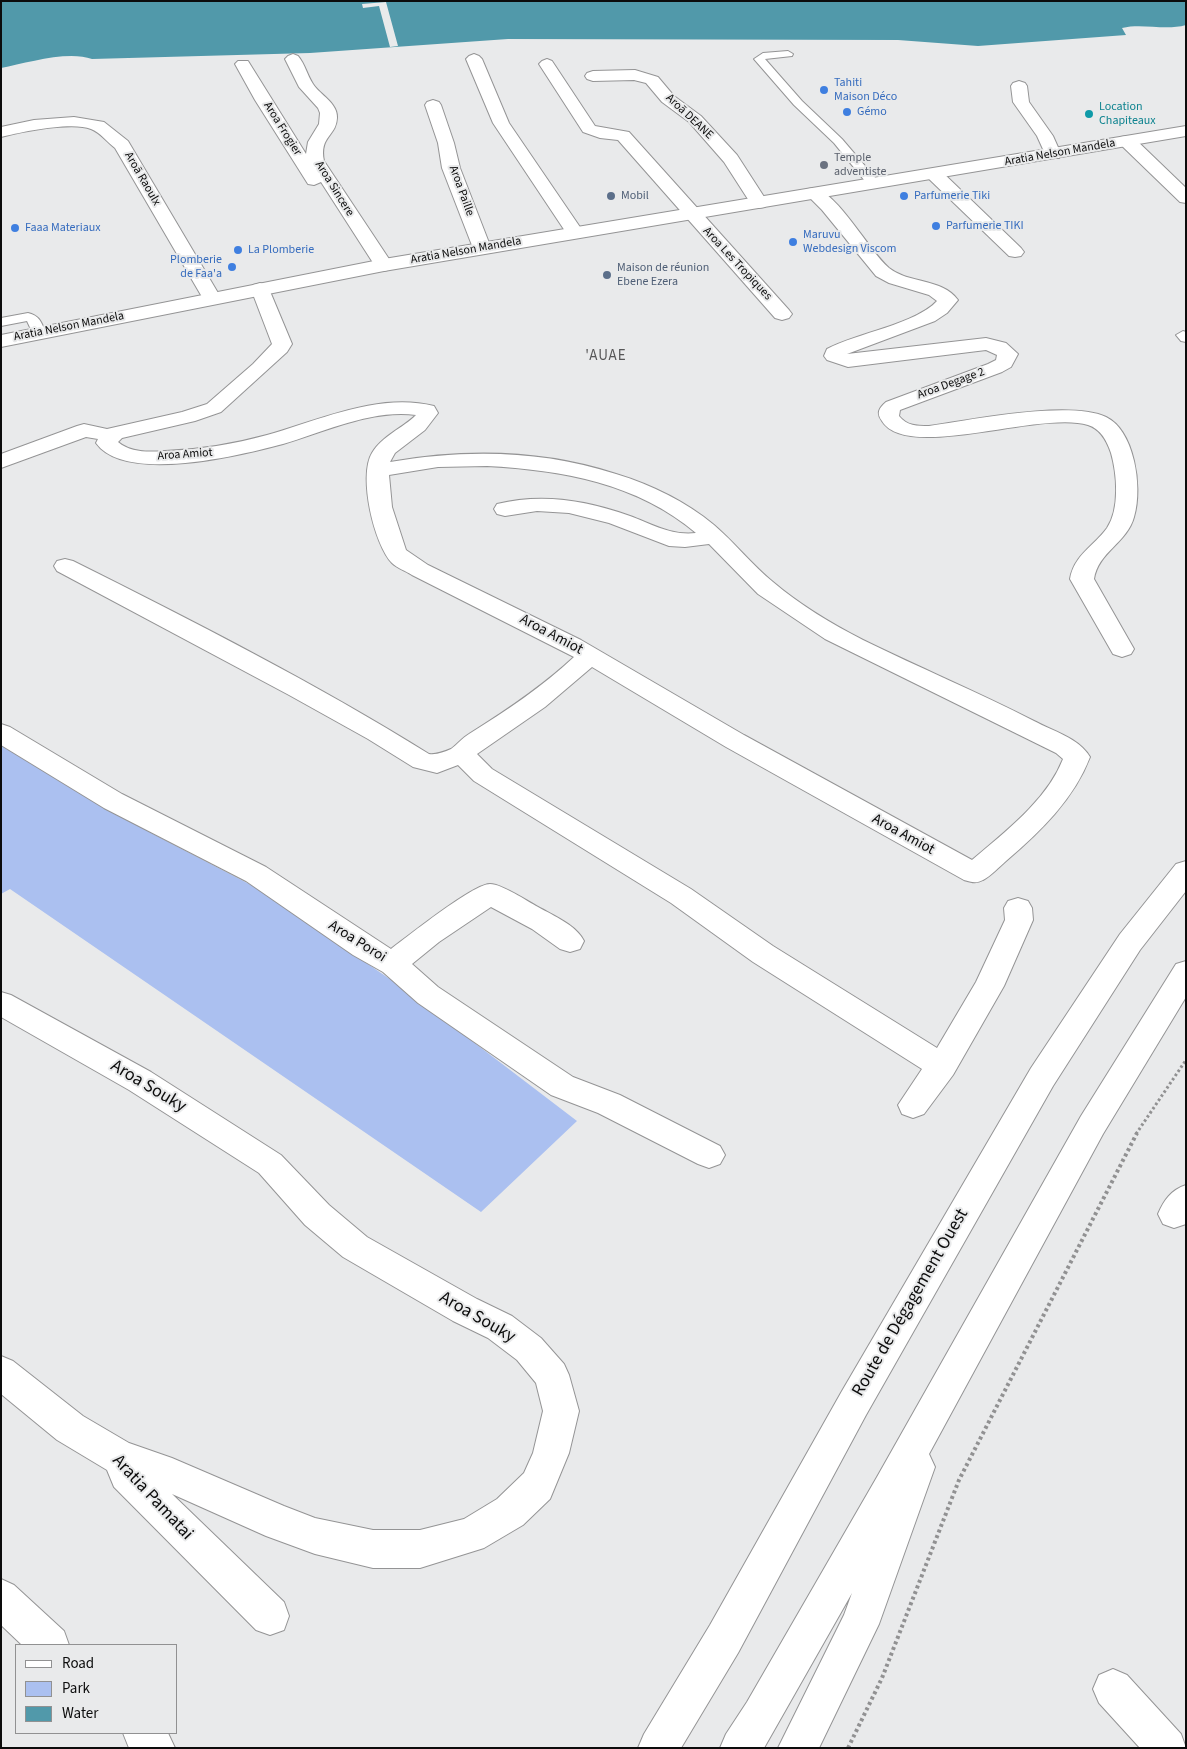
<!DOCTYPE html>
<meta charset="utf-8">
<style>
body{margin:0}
#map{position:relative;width:1187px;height:1749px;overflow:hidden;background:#e9eaeb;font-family:"Source Sans 3",sans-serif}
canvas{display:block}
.frame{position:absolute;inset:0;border:2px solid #0c0c0c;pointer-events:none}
.legend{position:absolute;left:15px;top:1644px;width:162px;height:90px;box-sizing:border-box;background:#e9eaeb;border:1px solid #919192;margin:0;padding:6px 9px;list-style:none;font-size:15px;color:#0c0c0c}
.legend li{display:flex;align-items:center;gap:10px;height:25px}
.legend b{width:25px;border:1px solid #919192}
</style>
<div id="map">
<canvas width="1187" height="1749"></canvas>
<div class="frame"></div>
<ul class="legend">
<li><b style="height:6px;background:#fff"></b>Road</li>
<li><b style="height:14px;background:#abc0f0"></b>Park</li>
<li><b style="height:14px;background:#5199aa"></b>Water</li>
</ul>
</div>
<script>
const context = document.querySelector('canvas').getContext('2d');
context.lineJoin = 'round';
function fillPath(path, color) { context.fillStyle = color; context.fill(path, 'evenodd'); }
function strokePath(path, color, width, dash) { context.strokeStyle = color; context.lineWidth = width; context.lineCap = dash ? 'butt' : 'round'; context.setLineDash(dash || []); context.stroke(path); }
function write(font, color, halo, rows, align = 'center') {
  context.font = font + ' "Source Sans 3",sans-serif'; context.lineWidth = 4; context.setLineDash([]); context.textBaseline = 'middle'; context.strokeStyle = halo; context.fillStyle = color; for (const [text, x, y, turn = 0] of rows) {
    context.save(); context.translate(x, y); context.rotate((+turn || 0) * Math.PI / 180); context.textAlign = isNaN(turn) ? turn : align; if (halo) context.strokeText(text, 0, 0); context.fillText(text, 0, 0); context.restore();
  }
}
fillPath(new Path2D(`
 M 1,741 L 153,834 L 255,887 L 400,986 L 577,1121 L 481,1212 L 10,889 L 1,894 Z`), '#abc0f0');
fillPath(new Path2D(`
 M 1,1 L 1186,1 L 1186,25 C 1165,31 1143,23 1122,28 L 1126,35 L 978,46 L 898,40 L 508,39 L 310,53 L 92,59 C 68,50 26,63 1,68 Z`), '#5199aa');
fillPath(new Path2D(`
 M 386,2 L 398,46 L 390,47 L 379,6 L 363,8 L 362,4 Z`), '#e9eaeb');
const lane = new Path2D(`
 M 788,51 L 793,54 L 792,56 L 765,59 L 802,101 L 842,139 L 877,180 L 879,183 L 877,186 L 869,186 L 834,143 L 794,105 L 754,59 L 763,53 Z
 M 28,313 C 40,316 41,322 46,333 L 44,336 L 34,336 L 27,321 L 1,326 L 1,318 Z
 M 1183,331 L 1186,332 L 1186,342 L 1181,341 L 1176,335 Z`);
const street = new Path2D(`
 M 293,54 L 298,56 C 305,64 307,75 313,84 C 320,95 338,103 337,118 C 336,137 319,136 324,161 L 393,265 L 391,269 L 384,271 L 377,269 L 321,182 L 314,185 L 308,184 L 255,100 L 235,64 L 238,61 L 248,61 L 306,154 L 308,142 L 319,124 L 320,113 L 318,108 L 299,87 L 285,59 L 288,56 Z
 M 474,54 L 479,56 L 482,59 L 509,123 L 584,233 L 581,237 L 575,238 L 569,237 L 493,123 L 466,59 L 469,56 Z
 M 547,59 L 552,61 L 595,126 L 629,132 L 789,310 L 792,314 L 789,318 L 782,320 L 775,318 L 618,140 L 600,138 L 583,132 L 539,64 L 542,61 Z
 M 635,70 L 658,77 L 674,96 L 701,116 L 737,155 L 768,203 L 765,207 L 759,208 L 753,207 L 724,162 L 689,122 L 662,102 L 646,83 L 634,80 L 593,81 L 587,79 L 585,76 L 587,73 L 593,71 Z
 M 1019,81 L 1025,83 L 1027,86 L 1029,102 L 1053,136 L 1061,154 L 1059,158 L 1047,158 L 1037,136 L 1013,102 L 1011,86 L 1013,83 Z
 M 433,100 L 439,102 L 441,105 L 454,143 L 460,168 L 491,248 L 488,252 L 482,253 L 476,252 L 473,248 L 442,168 L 438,143 L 425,105 L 427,102 Z
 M 74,117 L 104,122 L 128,141 L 221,298 L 219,302 L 212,304 L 205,302 L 115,148 C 107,142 100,132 91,129 C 72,121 21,132 1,137 L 1,127 L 34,120 Z
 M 1127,136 L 1133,137 L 1186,188 L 1186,203 L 1180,202 L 1121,145 L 1119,141 L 1121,137 Z
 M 934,169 L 940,170 L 1021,248 L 1024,252 L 1021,256 L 1015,257 L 1009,256 L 928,178 L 925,174 L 928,170 Z
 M 814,188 C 839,194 868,250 889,268 C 909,284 942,278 958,300 L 947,313 L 935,321 L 847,354 L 986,338 L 1006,343 L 1018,354 L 1011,367 L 1002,372 L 900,410 L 899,416 C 907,426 917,426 929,426 C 971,420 1070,400 1106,417 C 1122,425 1130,444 1134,461 C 1138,478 1139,500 1134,517 C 1127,543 1098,552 1094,579 L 1134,649 L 1131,654 L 1122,657 L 1113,654 L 1070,579 C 1074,555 1094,546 1107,528 C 1120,509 1117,474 1111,453 C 1107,441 1101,429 1088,425 C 1041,410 907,462 882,421 C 876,413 879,408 886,402 L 988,364 L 996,360 L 997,355 L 986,350 L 848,367 L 827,360 L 824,356 L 827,349 C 857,333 916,324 937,301 L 929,295 L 889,283 L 876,276 L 822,210 L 805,193 L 808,189 Z
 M 260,283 L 267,285 L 269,289 L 292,344 L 287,352 L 221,412 L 195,421 L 122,438 L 118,442 C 131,453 149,452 165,451 C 199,450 234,444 267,435 C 320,420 379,392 434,406 L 438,413 L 425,430 L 395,453 L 390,462 C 465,449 543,450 616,474 C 652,485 685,501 714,525 C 735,543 752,565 773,582 C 800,605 832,624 863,640 C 920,668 978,692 1034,721 C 1053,731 1079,738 1090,757 C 1074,799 1040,832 1006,861 C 999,867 991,876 983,880 C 976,884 971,882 964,880 L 726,747 L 592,667 L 545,707 L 477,754 L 492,769 L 691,889 L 773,946 L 937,1048 L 976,982 L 1005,920 L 1004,908 L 1008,901 L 1018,898 L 1028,901 L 1032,908 L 1033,920 L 1004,986 L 953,1075 L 924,1114 L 913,1118 L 902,1114 L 898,1105 L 922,1069 L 753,962 L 671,903 L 474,781 L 458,765 L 437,773 L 413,767 L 368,739 L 289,695 L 57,571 L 54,566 L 57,561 L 65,559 L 73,561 C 193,621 315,683 429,754 C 437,755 444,752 451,749 C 457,745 462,738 469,734 C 506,711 542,687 574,657 L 412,575 C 406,571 397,568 392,563 C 374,544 358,476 372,453 C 382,436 403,428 416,415 C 372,409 324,432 283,444 C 242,455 125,484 96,443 L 98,439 L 86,437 L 1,468 L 1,454 L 77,426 L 84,424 L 107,429 L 182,412 L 207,404 L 253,364 L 272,344 L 251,289 L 253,285 ZM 487,466 C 562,470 637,483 696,533 C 671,536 652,524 630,516 C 586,500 542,493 497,504 L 494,509 L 497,514 L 505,516 L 537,511 L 569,513 L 609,523 L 669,546 L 685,547 L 709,544 L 758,594 L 825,639 L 1056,753 L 1063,759 C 1047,800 1005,832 972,860 L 744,735 L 581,640 L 428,565 L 406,550 L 392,507 L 389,475 L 438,467 Z
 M 1,724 L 10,727 L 122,794 L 266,867 L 391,949 C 407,937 473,884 490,884 C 502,884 527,901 538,907 C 554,916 576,925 584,941 L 580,949 L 570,952 L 560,949 L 532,929 L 491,907 L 439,942 L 412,964 L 438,987 L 573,1077 L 620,1095 L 720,1146 L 725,1155 L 720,1164 L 709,1168 L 698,1164 L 598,1113 L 551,1095 L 418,1003 L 383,972 L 353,955 L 246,881 L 104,808 L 1,745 Z
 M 1186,1185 L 1186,1224 L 1174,1228 L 1163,1224 L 1158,1214 C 1164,1200 1171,1190 1186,1185 Z
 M 1,1579 L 14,1585 L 64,1631 L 69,1645 L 22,1645 L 1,1625 Z
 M 1113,1669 L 1127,1675 L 1181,1734 L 1186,1748 L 1140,1748 L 1099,1703 L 1093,1689 L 1099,1675 Z
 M 123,1733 L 168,1733 L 175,1748 L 129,1748 Z`);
const secondary = new Path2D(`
 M 1,992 L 11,995 L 151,1072 L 281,1155 L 329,1205 L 367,1237 L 477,1299 L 512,1316 L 541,1338 L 564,1364 L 569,1375 L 579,1411 L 569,1453 L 550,1499 L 523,1525 L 484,1548 L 420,1568 L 373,1568 L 315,1554 L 266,1536 L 172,1494 L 284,1602 L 289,1616 L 284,1630 L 270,1635 L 256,1630 L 114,1487 L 107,1470 L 57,1440 L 1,1394 L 1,1356 L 13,1361 L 83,1416 L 129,1443 L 172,1458 L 284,1506 L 315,1518 L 373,1530 L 420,1530 L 464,1519 L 497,1499 L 524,1473 L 533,1453 L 543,1411 L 536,1383 L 517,1360 L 488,1338 L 453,1321 L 343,1257 L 305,1225 L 259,1173 L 129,1090 L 1,1017 Z`);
const primary = new Path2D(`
 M 1186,126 L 1186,136 L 384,271 L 1,347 L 1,335 L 384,259 Z`);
const highway = new Path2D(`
 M 1186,861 L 1186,891 L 1140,950 L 1053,1086 L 866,1415 L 738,1653 L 681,1748 L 638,1748 L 644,1734 L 710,1625 L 842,1391 L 1031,1068 L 1120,934 L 1176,864 Z
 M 1186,961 L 1186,997 L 1103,1134 L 929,1454 L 935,1467 L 879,1624 L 819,1748 L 778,1748 L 844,1615 L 852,1593 L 764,1748 L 720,1748 L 726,1734 L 747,1702 L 877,1477 L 1081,1116 L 1176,964 Z`);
strokePath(lane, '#949495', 2);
strokePath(street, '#949495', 2);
strokePath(secondary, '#949495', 2);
strokePath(primary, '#949495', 2);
strokePath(highway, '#949495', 2);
strokePath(new Path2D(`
 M 1136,1134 L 1186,1060`), '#919192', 3, [2.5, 2.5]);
strokePath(new Path2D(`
 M 848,1748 L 882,1678 L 959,1480 L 1137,1133`), '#919192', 4, [3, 3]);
fillPath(lane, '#fff');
fillPath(street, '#fff');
fillPath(secondary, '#fff');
fillPath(primary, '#fff');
fillPath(highway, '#fff');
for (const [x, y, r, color] of [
 [824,90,5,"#3f7fe0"],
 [847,112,5,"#3f7fe0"],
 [1089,114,5,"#0f9aa8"],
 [824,165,5,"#6b7280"],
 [611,196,5,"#5c6f8a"],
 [904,196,5,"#3f7fe0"],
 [936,226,5,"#3f7fe0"],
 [15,228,5,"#3f7fe0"],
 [793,242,5,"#3f7fe0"],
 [238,250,5,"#3f7fe0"],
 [232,267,5,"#3f7fe0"],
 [607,275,5,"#5c6f8a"]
]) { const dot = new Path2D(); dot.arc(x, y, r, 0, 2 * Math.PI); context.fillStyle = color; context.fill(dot); strokePath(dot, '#e9eaeb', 2); }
write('12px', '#366cbe', '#e9eaeb', [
 ["Tahiti",834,83],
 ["Maison Déco",834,97],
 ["Gémo",857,112],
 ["Parfumerie Tiki",914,196],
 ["Parfumerie TIKI",946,226],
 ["Faaa Materiaux",25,228],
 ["Maruvu",803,235],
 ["Webdesign Viscom",803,249],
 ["La Plomberie",248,250],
 ["Plomberie",222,260,"right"],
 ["de Faa'a",222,274,"right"]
], 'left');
write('12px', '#0d838f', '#e9eaeb', [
 ["Location",1099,107],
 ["Chapiteaux",1099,121]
], 'left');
write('12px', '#0c0c0c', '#e9eaeb', [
 ["Aroā DEANE",689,117,43],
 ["Aroa Frogier",282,129,58],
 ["Aratia Nelson Mandela",1060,153,-10],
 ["Aroā Raoulx",142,179,60],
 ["Aroa Sincere",334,189,58],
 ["Aroa Paille",461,191,70],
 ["Aratia Nelson Mandela",466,251,-10],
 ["Aroa Les Tropiques",737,264,47],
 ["Aratia Nelson Mandela",69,327,-11],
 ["Aroa Degage 2",951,384,-20],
 ["Aroa Amiot",185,455,-4]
]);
write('12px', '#5b616d', '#e9eaeb', [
 ["Temple",834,158],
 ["adventiste",834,172]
], 'left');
write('12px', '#4e5e75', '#e9eaeb', [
 ["Mobil",621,196],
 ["Maison de réunion",617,268],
 ["Ebene Ezera",617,282]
], 'left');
context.letterSpacing = '1px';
write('15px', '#565657', '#e9eaeb', [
 ["'AUAE",606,357]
]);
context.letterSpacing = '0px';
write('15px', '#0c0c0c', '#e9eaeb', [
 ["Aroa Amiot",551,635,28],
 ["Aroa Amiot",903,835,29],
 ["Aroa Poroi",357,942,32]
]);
write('18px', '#0c0c0c', '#e9eaeb', [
 ["Aroa Souky",148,1087,31],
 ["Route de Dégagement Ouest",911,1303,-60],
 ["Aroa Souky",477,1318,30],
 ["Aratia Pamatai",152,1498,47]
]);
</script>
